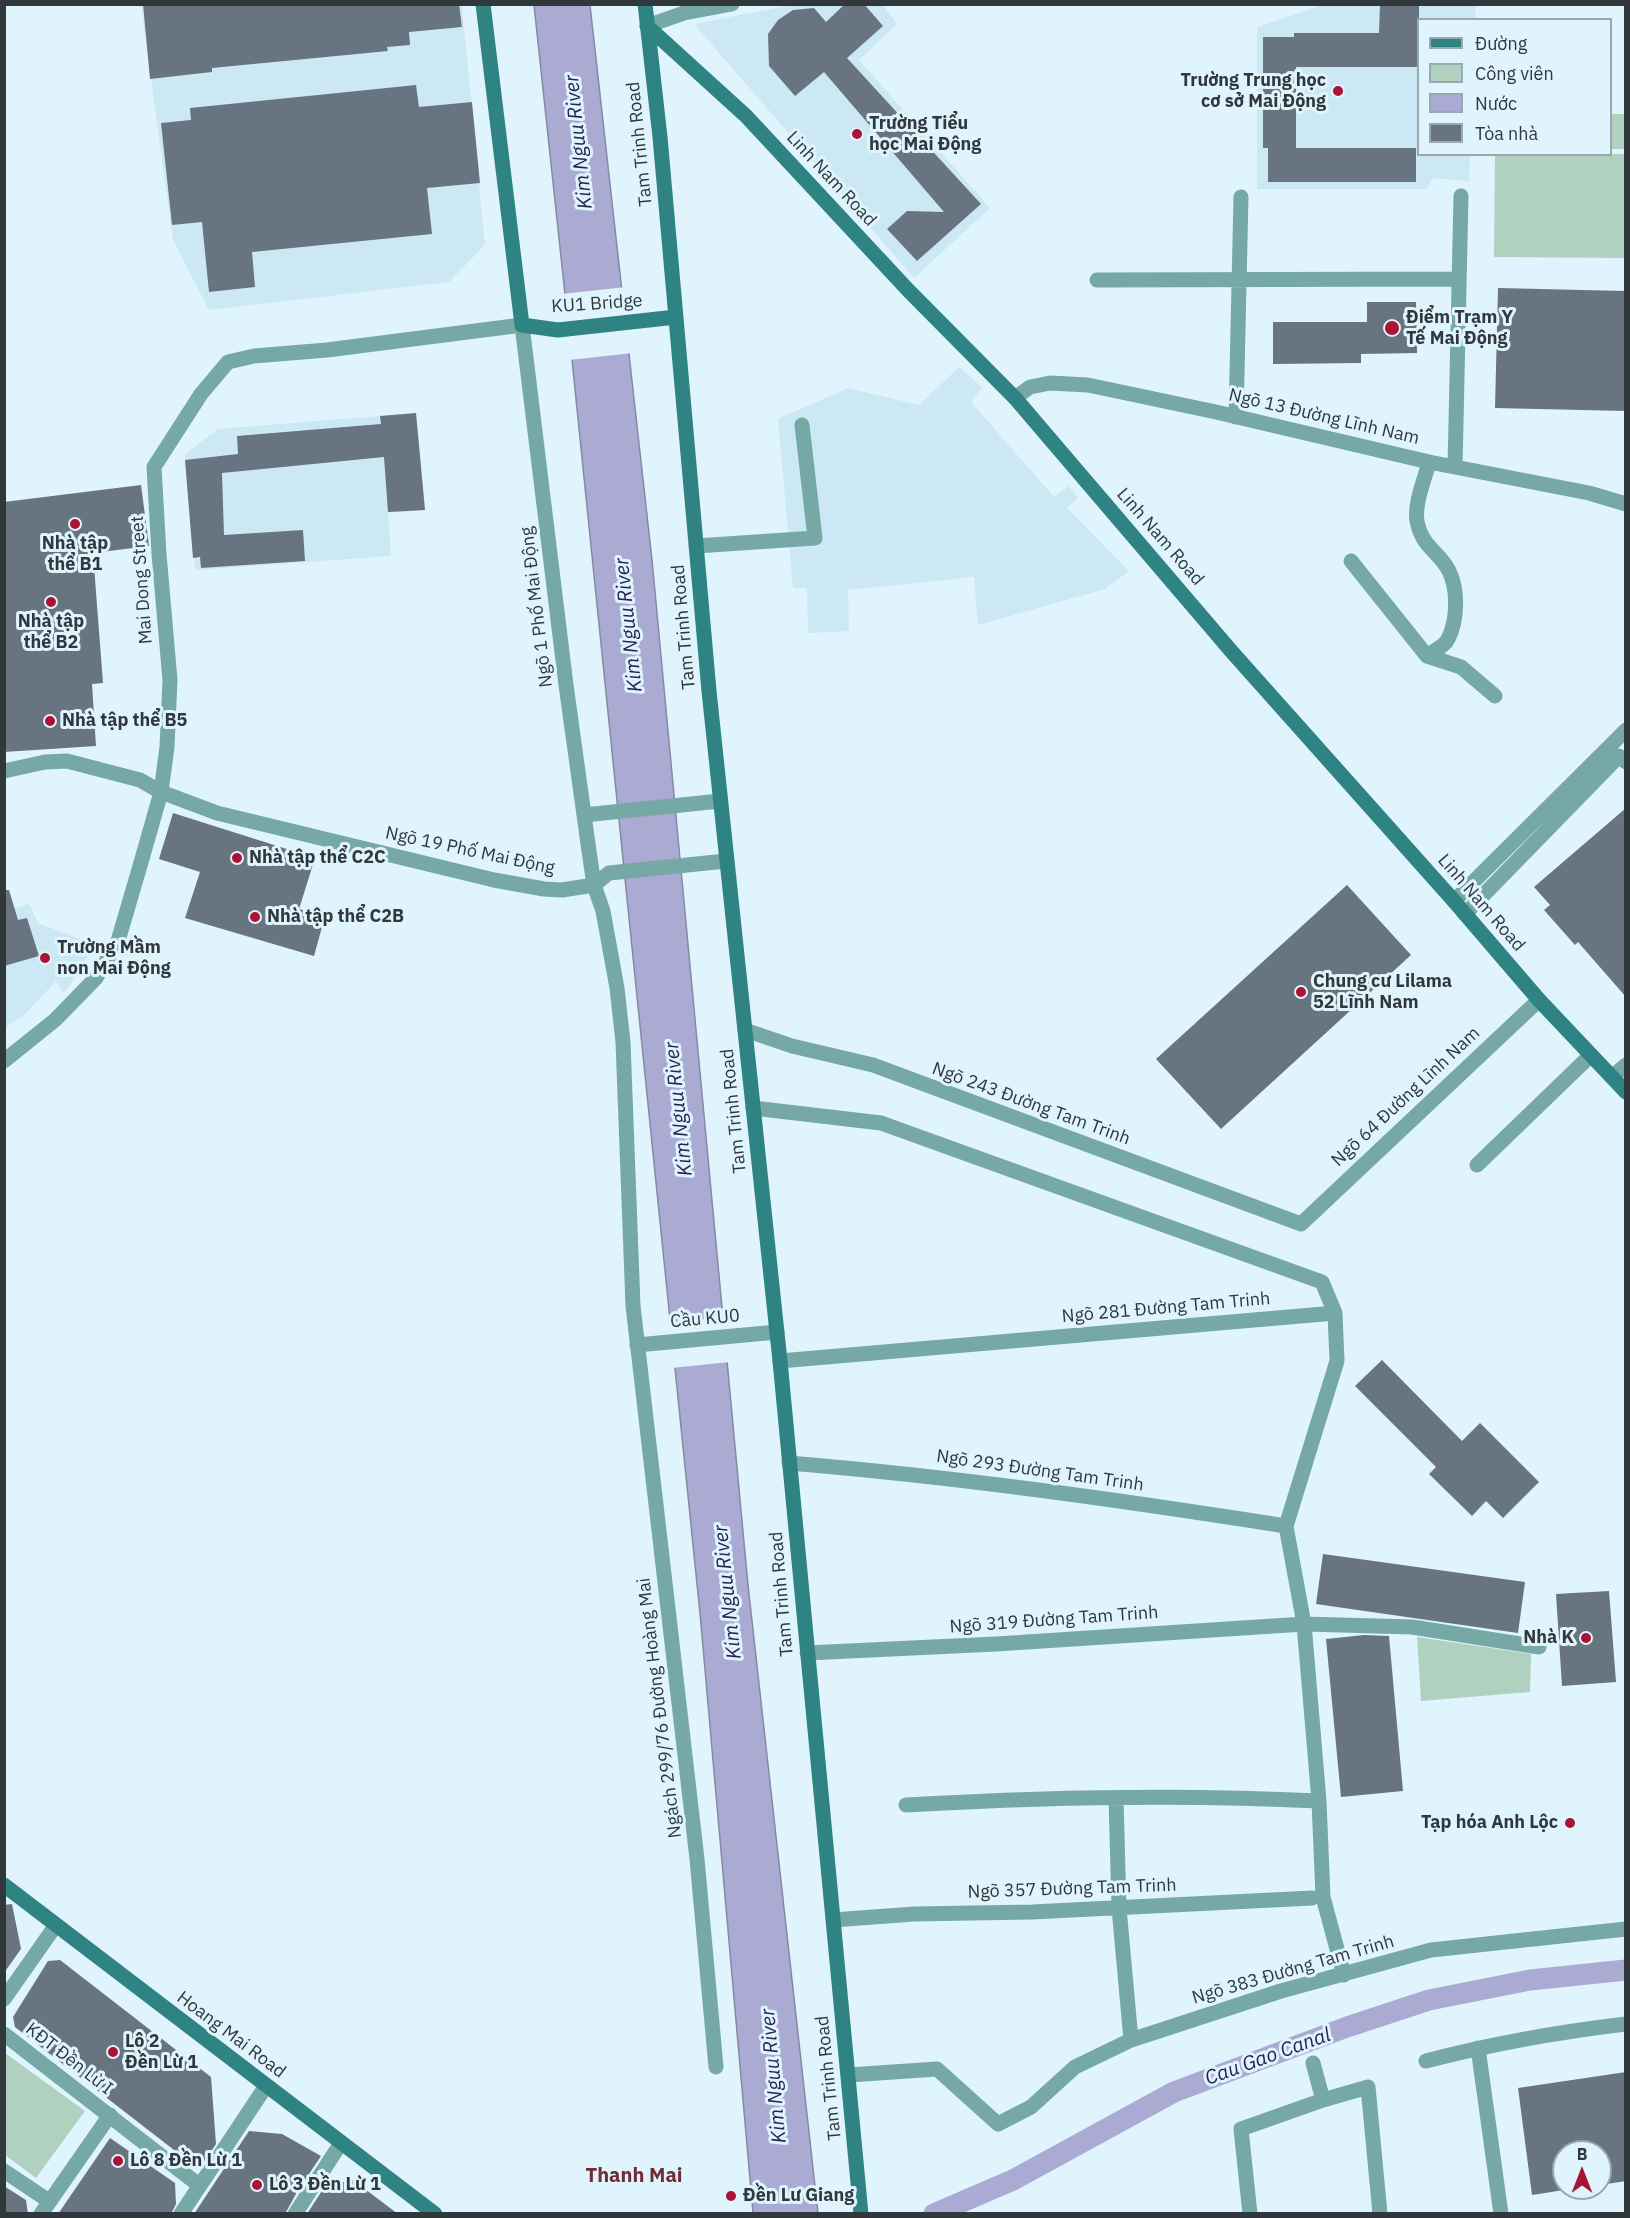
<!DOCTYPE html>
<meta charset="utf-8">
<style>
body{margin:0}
#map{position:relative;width:1630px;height:2218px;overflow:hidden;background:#dff4fd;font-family:"IBM Plex Sans",sans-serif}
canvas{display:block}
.frame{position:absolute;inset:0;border:6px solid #30383c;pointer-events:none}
.legend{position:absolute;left:1417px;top:18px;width:195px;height:138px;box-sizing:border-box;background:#dff4fd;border:2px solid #99a9b0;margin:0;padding:8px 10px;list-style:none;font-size:18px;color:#30383c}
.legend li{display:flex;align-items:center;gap:12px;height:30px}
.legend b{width:30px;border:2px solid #99a9b0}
.north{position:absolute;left:1552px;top:2140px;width:60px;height:60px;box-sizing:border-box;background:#dff4fd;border:2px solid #99a9b0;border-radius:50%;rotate:0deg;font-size:16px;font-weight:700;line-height:24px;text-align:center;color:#30383c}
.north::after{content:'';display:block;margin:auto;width:21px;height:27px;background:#aa1333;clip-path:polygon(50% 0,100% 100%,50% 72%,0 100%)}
</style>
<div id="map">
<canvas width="1630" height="2218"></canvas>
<div class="frame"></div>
<ul class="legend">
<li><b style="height:8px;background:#2f8483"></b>Đường</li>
<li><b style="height:16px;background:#b0d0c0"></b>Công viên</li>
<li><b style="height:16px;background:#abaad2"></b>Nước</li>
<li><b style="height:16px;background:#697481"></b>Tòa nhà</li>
</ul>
<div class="north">B</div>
</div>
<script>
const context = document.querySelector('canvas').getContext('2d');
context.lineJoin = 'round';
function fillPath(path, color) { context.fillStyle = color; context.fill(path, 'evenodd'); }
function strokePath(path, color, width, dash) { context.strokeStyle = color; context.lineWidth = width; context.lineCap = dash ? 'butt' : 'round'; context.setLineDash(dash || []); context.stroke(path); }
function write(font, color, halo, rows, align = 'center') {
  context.font = font + ' "IBM Plex Sans",sans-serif'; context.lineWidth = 6; context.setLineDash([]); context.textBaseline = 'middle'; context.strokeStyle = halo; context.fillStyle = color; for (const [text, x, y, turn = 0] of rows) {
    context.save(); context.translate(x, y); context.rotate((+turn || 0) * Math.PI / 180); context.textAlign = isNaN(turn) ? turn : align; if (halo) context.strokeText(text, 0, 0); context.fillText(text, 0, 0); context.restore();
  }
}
fillPath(new Path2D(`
 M 141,5 L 462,5 L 485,245 L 449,282 L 209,310 L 173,240 Z
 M 791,5 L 883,5 L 897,24 L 859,60 L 990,208 L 914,278 L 694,24 Z
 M 1323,5 L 1476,5 L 1475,19 L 1418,20 L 1418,154 L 1470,155 L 1469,181 L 1433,178 L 1427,189 L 1257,189 L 1257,27 Z
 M 959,367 L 982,387 L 971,402 L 1054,497 L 1068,486 L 1078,498 L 1067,508 L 1129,571 L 1105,589 L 978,625 L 974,577 L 848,590 L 849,631 L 808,633 L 807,588 L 793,588 L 778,419 L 848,388 L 919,405 Z
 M 416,413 L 425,510 L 388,513 L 391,556 L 195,570 L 185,454 L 218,429 Z
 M 29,904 L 38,923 L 93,944 L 80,971 L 64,993 L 56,981 L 26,1013 L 5,1028 L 5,911 Z`), '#cce8f4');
fillPath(new Path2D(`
 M 1611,114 L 1625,114 L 1625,149 L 1611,149 Z
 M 1625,154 L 1625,258 L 1494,257 L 1495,155 Z
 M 1417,1637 L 1531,1654 L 1530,1692 L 1421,1701 Z
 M 5,2053 L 85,2111 L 36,2178 L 5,2155 Z`), '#b0d0c0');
const water = new Path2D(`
 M 534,5 L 590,5 L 652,560 L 748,1585 L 818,2213 L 753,2213 L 700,1613 L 571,350 Z`);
fillPath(water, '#abaad2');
strokePath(water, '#8688a5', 1.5);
fillPath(new Path2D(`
 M 626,287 L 633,353 L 569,360 L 562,294 Z
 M 726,1317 L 730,1362 L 671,1368 L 666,1323 Z`), '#dff4fd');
strokePath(new Path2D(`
 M 934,2214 L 1013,2180 L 1174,2092 L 1347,2027 L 1429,2000 L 1530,1980 L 1626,1970`), '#abaad2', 21);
fillPath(new Path2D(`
 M 143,4 L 459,4 L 462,27 L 409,32 L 410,45 L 387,47 L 388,51 L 212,68 L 212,72 L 150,79 Z
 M 845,4 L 864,4 L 883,26 L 847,58 L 981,204 L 917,261 L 887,229 L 907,211 L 944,212 L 824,72 L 795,96 L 769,66 L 768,34 L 778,20 L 793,10 L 814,8 L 826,22 Z
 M 1380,4 L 1419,4 L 1419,67 L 1296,67 L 1296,148 L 1416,148 L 1416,182 L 1268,182 L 1268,148 L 1263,148 L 1263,37 L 1294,37 L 1294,33 L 1379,33 Z
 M 416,85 L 419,107 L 472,102 L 480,183 L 427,188 L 432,234 L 252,252 L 255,287 L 209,292 L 202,222 L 172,225 L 161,123 L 191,120 L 190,108 Z
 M 1498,288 L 1626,291 L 1626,411 L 1495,408 Z
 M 1367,302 L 1416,302 L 1417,353 L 1361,354 L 1361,363 L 1273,364 L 1273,322 L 1367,322 Z
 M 416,413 L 425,510 L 388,512 L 384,457 L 222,473 L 224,535 L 303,530 L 305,561 L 201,568 L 200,557 L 193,558 L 185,460 L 238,454 L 237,436 L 381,424 L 380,416 Z
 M 141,485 L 149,546 L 93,553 L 103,683 L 92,684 L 96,746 L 4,752 L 4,502 Z
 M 1626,808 L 1626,997 L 1578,942 L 1575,945 L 1544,910 L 1550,905 L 1534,887 Z
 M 173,813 L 315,858 L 299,909 L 325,916 L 314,956 L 185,918 L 200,872 L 159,859 Z
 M 1347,885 L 1411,955 L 1221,1129 L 1156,1059 Z
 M 4,890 L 9,890 L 18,920 L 27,918 L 39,956 L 4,966 Z
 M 1382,1360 L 1462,1441 L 1480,1423 L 1539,1482 L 1503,1518 L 1486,1501 L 1472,1516 L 1429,1474 L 1436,1467 L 1355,1386 Z
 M 1323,1554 L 1525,1582 L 1518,1633 L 1316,1604 Z
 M 1609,1591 L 1616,1682 L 1562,1686 L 1556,1594 Z
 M 1364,1635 L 1389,1636 L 1403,1791 L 1341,1797 L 1326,1639 Z
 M 12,1904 L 21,1949 L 4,1973 L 4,1905 Z
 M 60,1960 L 211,2077 L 216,2144 L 203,2163 L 187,2160 L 15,2027 L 13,2017 L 48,1961 Z
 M 1626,2072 L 1626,2181 L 1600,2185 L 1600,2152 L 1564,2152 L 1564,2190 L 1532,2195 L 1518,2088 Z
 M 249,2131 L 282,2134 L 321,2156 L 297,2192 L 285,2214 L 194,2214 Z
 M 110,2138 L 175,2183 L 176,2204 L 171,2214 L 58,2214 Z
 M 353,2180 L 398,2214 L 307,2214 L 325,2186 Z
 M 4,2186 L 26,2200 L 28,2214 L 4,2214 Z`), '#697481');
strokePath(new Path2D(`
 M 647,26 L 684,13 L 732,4
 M 1097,280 L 1459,279
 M 1015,398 L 1030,387 L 1050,383 L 1088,385 L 1216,412 L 1429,462 L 1589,493 L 1626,504
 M 1236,417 L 1241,197
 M 1455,467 L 1461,196
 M 696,546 L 815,538 L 802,425
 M 1351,561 L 1427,656 C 1433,651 1445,646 1448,639 C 1458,620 1458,589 1449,571 C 1439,551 1422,548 1417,521 C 1414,503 1425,479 1429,462
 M 1427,656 L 1461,667 L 1495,696
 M 4,771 L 45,762 L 67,761 L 140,780 L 161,792 L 217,813 L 494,880 L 544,889 L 562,890 L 594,885 L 609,873 L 726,861
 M 584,815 L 720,801
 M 1454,901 L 1626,730
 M 1465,914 L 1619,756 L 1626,762
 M 745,1030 L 792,1046 L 873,1065 L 1301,1224 L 1539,1000
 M 4,1061 L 55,1020 L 96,978 L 118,941 L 142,859 L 161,792 L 167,747 L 170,680 L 159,554 L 154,467 L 201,394 L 228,362 L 254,356 L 327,350 L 522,325 L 566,685 L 589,851 L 594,885 L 603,911 L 617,988 L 623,1042 L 633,1306 L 697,1859 L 716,2067
 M 1612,1077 L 1626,1065
 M 753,1108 L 881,1123 L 1322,1282 L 1335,1313 L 1337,1361 L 1286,1526 L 1304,1624 L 1319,1801 L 1323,1897 L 1344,1975
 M 1477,1165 L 1591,1055
 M 637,1345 L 777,1332
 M 780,1361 L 1335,1313
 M 789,1463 C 957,1477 1120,1500 1286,1526
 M 807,1653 L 996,1644 L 1304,1624 L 1412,1627 L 1539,1647
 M 1116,1798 L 1119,1908 L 1131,2040
 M 906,1805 C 1043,1797 1181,1794 1319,1801
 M 833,1920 L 914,1914 L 1032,1912 L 1312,1898
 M 4,1999 L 56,1925
 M 4,2034 L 200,2186
 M 1478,2048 L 1501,2214
 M 1426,2061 C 1491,2044 1558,2032 1626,2024
 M 1313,2063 L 1323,2100
 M 849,2075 L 937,2069 L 998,2124 L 1031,2107 L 1075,2067 L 1131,2040 L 1281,1991 L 1431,1950 L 1626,1929
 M 4,2171 L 49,2201
 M 41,2214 L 110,2115
 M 181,2214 L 266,2086
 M 295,2214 L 341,2143
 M 1250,2214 L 1241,2129 L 1323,2100 L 1368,2087 L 1380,2214`), '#76a8a6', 15);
strokePath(new Path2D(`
 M 483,4 L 522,325 L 558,330 L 676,317
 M 645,4 L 660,137 L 709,691 L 780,1361 L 861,2214
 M 647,26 L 746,116 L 908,290 L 1015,398 L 1232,652 L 1454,901 L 1539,1000 L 1626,1092
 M 4,1885 L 435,2214`), '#2f8483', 15);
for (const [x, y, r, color] of [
 [1338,91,6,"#aa1333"],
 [857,134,6,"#aa1333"],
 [1392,328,8,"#aa1333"],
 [75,524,6,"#aa1333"],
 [51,602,6,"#aa1333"],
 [50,721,6,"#aa1333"],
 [237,858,6,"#aa1333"],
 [255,917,6,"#aa1333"],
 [45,958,6,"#aa1333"],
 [1301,992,6,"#aa1333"],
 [1586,1638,6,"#aa1333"],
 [1570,1823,6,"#aa1333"],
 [113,2052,6,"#aa1333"],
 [118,2161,6,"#aa1333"],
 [257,2185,6,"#aa1333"],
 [731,2196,6,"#aa1333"]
]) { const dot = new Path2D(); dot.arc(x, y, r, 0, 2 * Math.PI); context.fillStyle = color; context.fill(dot); strokePath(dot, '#dff4fd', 2); }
write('bold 18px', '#30383c', '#dff4fd', [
 ["Trường Trung học",1326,81,"right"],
 ["cơ sở Mai Động",1326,102,"right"],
 ["Trường Tiểu",869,124],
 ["học Mai Động",869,145],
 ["Điểm Trạm Y",1406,318],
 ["Tế Mai Động",1406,339],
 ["Nhà tập",75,544,"center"],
 ["thể B1",75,565,"center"],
 ["Nhà tập",51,622,"center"],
 ["thể B2",51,643,"center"],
 ["Nhà tập thể B5",62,721],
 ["Nhà tập thể C2C",249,858],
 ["Nhà tập thể C2B",267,917],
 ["Trường Mầm",57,948],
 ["non Mai Động",57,969],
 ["Chung cư Lilama",1313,982],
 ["52 Lĩnh Nam",1313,1003],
 ["Nhà K",1574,1638,"right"],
 ["Tạp hóa Anh Lộc",1558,1823,"right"],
 ["Lô 2",125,2042],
 ["Đền Lừ 1",125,2063],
 ["Lô 8 Đền Lừ 1",130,2161],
 ["Lô 3 Đền Lừ 1",269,2185],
 ["Đền Lư Giang",743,2196]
], 'left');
write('18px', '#30383c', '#dff4fd', [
 ["Tam Trinh Road",640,144,-96],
 ["Linh Nam Road",831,179,47],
 ["KU1 Bridge",597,304,-4],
 ["Ngõ 13 Đường Lĩnh Nam",1324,417,13],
 ["Linh Nam Road",1160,537,49],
 ["Mai Dong Street",142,580,-94],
 ["Ngõ 1 Phố Mai Động",537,607,-97],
 ["Tam Trinh Road",684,627,-95],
 ["Ngõ 19 Phố Mai Động",470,851,12],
 ["Linh Nam Road",1481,903,49],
 ["Ngõ 64 Đường Lĩnh Nam",1406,1097,-43],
 ["Ngõ 243 Đường Tam Trinh",1031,1104,20],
 ["Tam Trinh Road",734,1111,-96],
 ["Ngõ 281 Đường Tam Trinh",1166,1308,-5],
 ["Cầu KU0",705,1319,-5],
 ["Ngõ 293 Đường Tam Trinh",1040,1471,8],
 ["Tam Trinh Road",782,1594,-95],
 ["Ngõ 319 Đường Tam Trinh",1054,1620,-4],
 ["Ngách 299/76 Đường Hoàng Mai",660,1708,-97],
 ["Ngõ 357 Đường Tam Trinh",1072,1889,-2],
 ["Ngõ 383 Đường Tam Trinh",1293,1970,-16],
 ["Hoang Mai Road",231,2035,37],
 ["KĐT Đền Lừ I",69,2059,38],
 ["Tam Trinh Road",829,2078,-96]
]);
write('italic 20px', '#292254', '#dff4fd', [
 ["Kim Nguu River",579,142,-96],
 ["Kim Nguu River",629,625,-96],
 ["Kim Nguu River",679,1109,-96],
 ["Kim Nguu River",728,1592,-96],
 ["Cau Gao Canal",1268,2057,-20],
 ["Kim Nguu River",774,2076,-95]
]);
write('bold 20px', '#732c32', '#dff4fd', [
 ["Thanh Mai",634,2176]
]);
</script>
